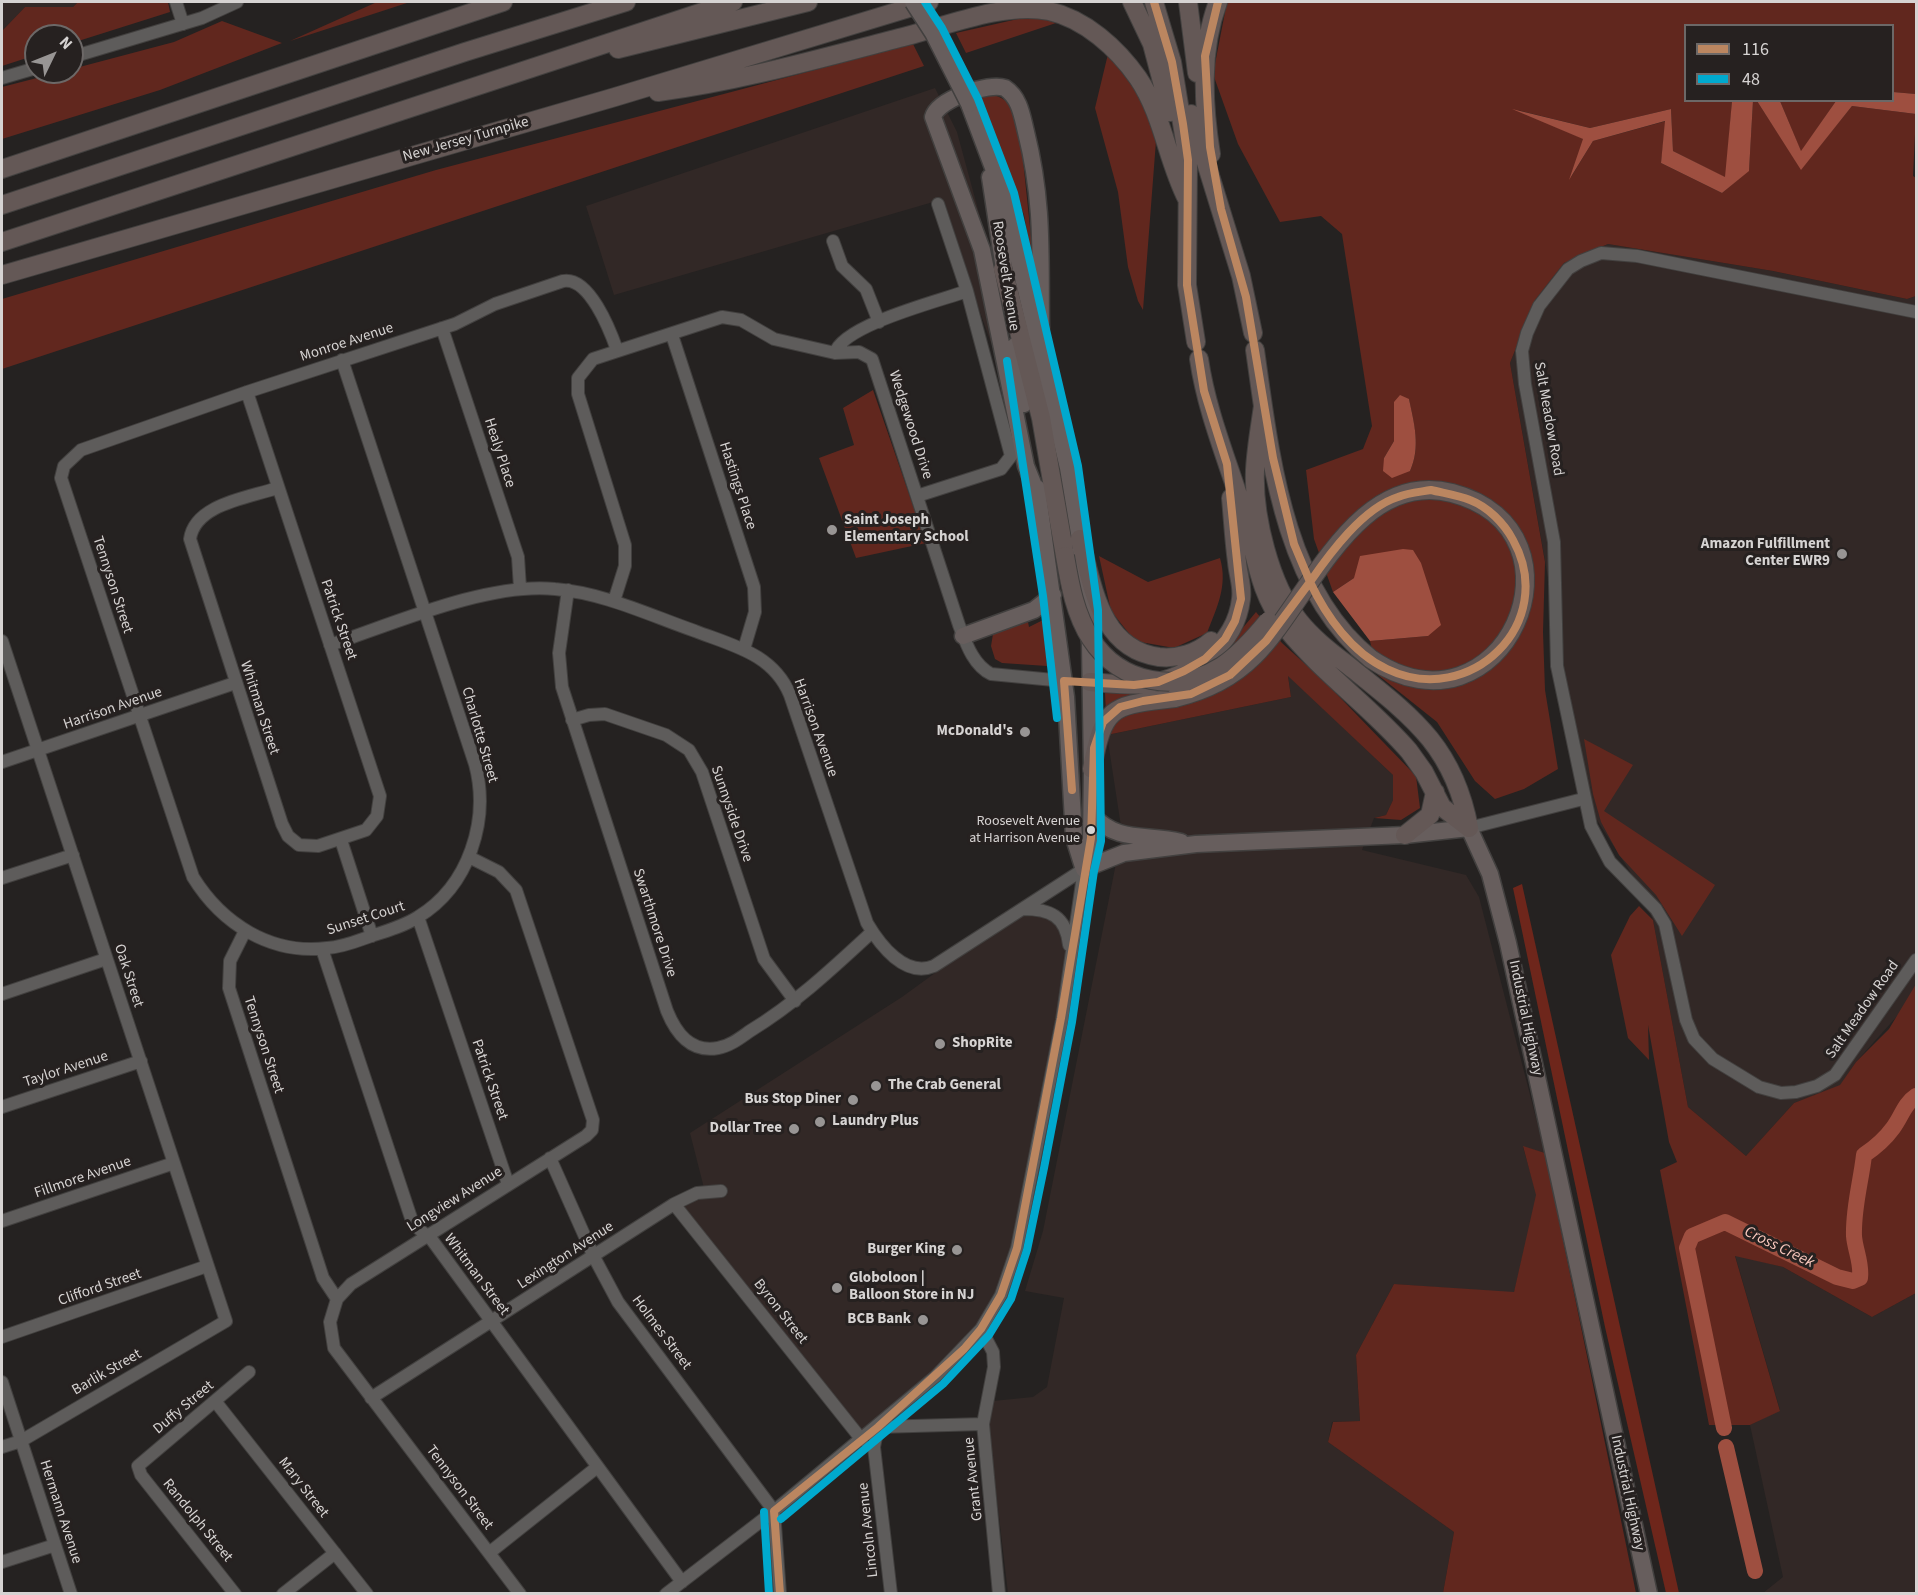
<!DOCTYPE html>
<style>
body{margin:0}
#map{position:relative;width:1918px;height:1595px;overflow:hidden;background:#252221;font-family:"Source Sans 3",sans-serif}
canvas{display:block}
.frame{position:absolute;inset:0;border:3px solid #d6d3d2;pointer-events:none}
.legend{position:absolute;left:1684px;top:24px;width:210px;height:78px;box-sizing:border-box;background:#262120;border:2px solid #6c6867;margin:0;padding:8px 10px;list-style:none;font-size:18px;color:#d6d3d2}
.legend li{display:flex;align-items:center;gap:12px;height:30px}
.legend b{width:30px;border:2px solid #6c6867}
.north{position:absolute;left:24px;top:24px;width:60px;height:60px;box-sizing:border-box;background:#262120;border:2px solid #6c6867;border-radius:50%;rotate:47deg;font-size:16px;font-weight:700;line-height:24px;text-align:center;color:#d6d3d2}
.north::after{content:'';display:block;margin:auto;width:21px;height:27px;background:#989594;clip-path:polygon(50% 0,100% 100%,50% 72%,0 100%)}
</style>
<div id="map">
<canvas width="1918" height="1595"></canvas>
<div class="frame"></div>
<ul class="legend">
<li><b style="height:8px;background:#bb8660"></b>116</li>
<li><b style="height:8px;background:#00a9ce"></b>48</li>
</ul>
<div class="north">N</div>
</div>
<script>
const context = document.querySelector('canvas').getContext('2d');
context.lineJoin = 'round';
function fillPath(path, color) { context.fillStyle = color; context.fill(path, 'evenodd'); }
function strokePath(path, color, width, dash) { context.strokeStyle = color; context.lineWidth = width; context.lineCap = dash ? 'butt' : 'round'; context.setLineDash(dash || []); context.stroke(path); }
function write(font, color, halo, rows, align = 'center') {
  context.font = font + ' "Source Sans 3",sans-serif'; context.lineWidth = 6; context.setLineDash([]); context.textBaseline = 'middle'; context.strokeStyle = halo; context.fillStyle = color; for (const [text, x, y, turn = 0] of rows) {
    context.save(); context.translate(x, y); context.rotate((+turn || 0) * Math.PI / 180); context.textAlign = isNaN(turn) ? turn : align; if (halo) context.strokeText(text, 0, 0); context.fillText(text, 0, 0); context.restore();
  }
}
fillPath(new Path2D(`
 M 2,2 L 78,2 L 73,7 L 25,7 L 2,31 Z
 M 935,88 L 957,132 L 982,224 L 1006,371 L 1001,371 L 940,200 L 614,295 L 586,206 Z
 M 1608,244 L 1773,271 L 1907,299 L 1916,296 L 1916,988 L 1907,1005 L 1856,1062 L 1840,1086 L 1794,1103 L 1746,1156 L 1688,1107 L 1653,920 L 1631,873 L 1595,817 L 1582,770 L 1510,363 L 1535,300 L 1564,263 Z
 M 1288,675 L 1393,775 L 1393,800 L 1386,815 L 1374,818 L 1362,850 L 1466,875 L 1479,897 L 1545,1153 L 1523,1147 L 1537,1195 L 1514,1293 L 1394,1284 L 1356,1355 L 1360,1421 L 1332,1422 L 1328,1442 L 1454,1532 L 1443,1593 L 1008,1593 L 988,1423 L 993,1401 L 1033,1397 L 1047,1387 L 1064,1298 L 1025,1291 L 1043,1231 L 1122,833 L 1107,735 L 1291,697 Z
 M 1023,909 L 1055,913 L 1071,963 L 1017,1248 L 981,1329 L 862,1440 L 674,1204 L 705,1192 L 690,1133 L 902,997 Z
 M 1735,1255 L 1783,1267 L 1872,1317 L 1916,1293 L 1916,1593 L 1763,1593 L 1783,1577 L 1750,1425 L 1780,1410 Z`), '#322826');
fillPath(new Path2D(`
 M 78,2 L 168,2 L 170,12 L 72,43 L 72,36 L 36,36 L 36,55 L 2,66 L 2,31 L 25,7 L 73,7 Z
 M 377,2 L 410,2 L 290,41 Z
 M 1227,2 L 1916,2 L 1916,94 L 1893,92 L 1892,26 L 1686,26 L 1686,100 L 1732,101 L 1726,178 L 1673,151 L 1671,109 L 1590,128 L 1517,110 L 1584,139 L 1571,177 L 1593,141 L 1666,121 L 1661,163 L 1722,193 L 1749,170 L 1753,101 L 1757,101 L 1801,169 L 1852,106 L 1916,114 L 1913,176 L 1916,178 L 1916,296 L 1907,299 L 1773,271 L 1608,244 L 1564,263 L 1535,300 L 1510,363 L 1545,562 L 1543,632 L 1545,690 L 1558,769 L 1524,789 L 1495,799 L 1475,781 L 1437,722 L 1378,675 L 1370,641 L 1428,636 L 1354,578 L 1333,592 L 1314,539 L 1306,470 L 1363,449 L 1372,426 L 1342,234 L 1321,216 L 1280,222 L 1238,144 L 1213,74 ZM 1409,399 C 1414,424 1421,447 1410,471 L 1384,458 L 1394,441 Z
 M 1031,16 L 1059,22 L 966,53 L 956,33 Z
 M 222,21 L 282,43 L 160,90 L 2,139 L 2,87 L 60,72 L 72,72 L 72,69 L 174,42 Z
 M 913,44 L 924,66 L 2,369 L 2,299 L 436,170 Z
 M 1108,54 L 1141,98 L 1156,141 L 1143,310 L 1138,301 L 1128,267 L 1118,192 L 1095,108 Z
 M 990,94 C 1007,98 1012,106 1019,121 L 1035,276 L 1024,215 L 980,97 Z
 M 1780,101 L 1836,101 L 1801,152 Z
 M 873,390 L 926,543 L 856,558 L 819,458 L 854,445 L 843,408 Z
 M 1099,556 L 1148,582 L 1220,558 C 1228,586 1217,607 1207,633 L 1174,648 L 1135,641 L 1111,611 Z
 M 1256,612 L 1282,643 L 1325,682 L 1416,776 L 1420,808 L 1401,820 L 1374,818 L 1386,815 L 1393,800 L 1393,775 L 1288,676 L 1291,697 L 1107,735 L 1105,693 L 1134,693 L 1212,665 Z
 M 1043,620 L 1047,666 L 1002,663 L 995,659 L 991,646 L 993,634 L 1028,622 L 1029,627 Z
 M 1584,739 L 1633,765 L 1604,811 L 1715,885 L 1682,936 L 1656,895 L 1619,855 L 1601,822 L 1593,794 Z
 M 1639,906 L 1653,920 L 1688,1107 L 1746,1156 L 1794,1103 L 1840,1085 L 1856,1062 L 1889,1029 L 1916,984 L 1916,1293 L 1872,1317 L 1783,1267 L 1735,1256 L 1780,1411 L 1750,1425 L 1709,1425 L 1660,1170 L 1677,1162 L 1669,1142 L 1648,1025 L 1649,1060 L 1628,1038 L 1611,955 L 1630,916 Z
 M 1523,1146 L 1545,1153 L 1636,1593 L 1443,1593 L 1454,1532 L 1328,1442 L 1333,1422 L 1360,1421 L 1356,1355 L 1394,1284 L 1514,1292 L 1536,1195 Z`), '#61271e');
fillPath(new Path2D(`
 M 1522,884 L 1679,1593 L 1666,1593 L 1605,1327 L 1513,888 Z`), '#6e261b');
fillPath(new Path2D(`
 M 1893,92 L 1916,94 L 1916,114 L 1852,106 L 1801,170 L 1757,101 L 1780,101 L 1801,151 L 1836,101 L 1892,100 Z
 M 1732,101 L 1753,101 L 1749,171 L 1722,193 L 1661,163 L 1665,121 L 1593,141 L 1569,180 L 1583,139 L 1512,109 L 1590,128 L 1671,109 L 1673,151 L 1725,177 Z
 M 1400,395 L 1409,399 C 1414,423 1421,447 1410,471 L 1392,478 L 1383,471 L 1384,458 L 1394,441 L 1394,402 Z
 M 1403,549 L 1413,550 L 1421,563 L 1441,625 L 1428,636 L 1370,641 L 1333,592 L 1354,578 L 1360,556 Z`), '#9e4f40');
strokePath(new Path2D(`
 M 1724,1428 L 1687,1248 L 1692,1236 L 1725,1222 L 1837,1277 L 1853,1281 L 1860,1278 C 1862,1263 1855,1250 1854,1236 C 1853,1208 1861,1182 1864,1155 C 1876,1147 1885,1139 1893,1128 C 1902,1116 1904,1104 1916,1096
 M 1726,1447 L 1755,1571`), '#9e4f40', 16);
const minor = new Path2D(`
 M 176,2 L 183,24
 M 72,57 L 202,18 L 237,2
 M 2,78 L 36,68
 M 833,241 L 842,266 L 866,289 L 879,322
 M 1916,312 L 1637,256 L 1601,253 L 1581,261 L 1568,269 L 1539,306 L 1527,333 L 1522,351 L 1525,384 L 1554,542 L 1557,666 L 1591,826 L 1610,862 L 1656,909 L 1665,924 L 1686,1020 L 1694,1039 L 1713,1059 L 1759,1087 L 1781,1093 L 1796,1092 L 1817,1086 L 1835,1075 L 1916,960
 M 442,328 L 518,557 L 520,588
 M 672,335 L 754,587 L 755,612 L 744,649
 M 835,353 C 843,325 939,301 967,291 L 938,204
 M 342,360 L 475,764 C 490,820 469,886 418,917 C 404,926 387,931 371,936 C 357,941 343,947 327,948 C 271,955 222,924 193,877 L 61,478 L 64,466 L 81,450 L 247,392 L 455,324 L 495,304 L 563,281 C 589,276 610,330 617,350
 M 247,392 L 380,796 L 377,816 L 366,830 L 318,846 L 299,845 L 288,836 L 282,824 L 190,539 C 195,504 248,498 277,488
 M 917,496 L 1001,469 L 1011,456 L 967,291
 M 568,590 L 559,653 L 562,687 L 667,1011 C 676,1033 690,1053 718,1048 C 730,1046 740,1038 750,1031 C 796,1003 833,968 872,932
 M 614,601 L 625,566 L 625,545 L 578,394 L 578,378 L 593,359 L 722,317 L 741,320 L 774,339 L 835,353 L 859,352 L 872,359 L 959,625 C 966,643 973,665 991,674 L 1064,681
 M 2,641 L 226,1321 L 21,1441 L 2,1447
 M 330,645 C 395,623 489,582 555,589 C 604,593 649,615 695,631 C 734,646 773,654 790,695 L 867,923 C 880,945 905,978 934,966 L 1084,869
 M 572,720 L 589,715 L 605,714 L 666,735 L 689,750 L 702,772 L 764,959 L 795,1001
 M 2,762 L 235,683
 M 1469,828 L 1583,799
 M 341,840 L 372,936
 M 2,878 L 73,855
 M 1023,909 C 1050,909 1066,916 1069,945
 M 418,917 L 508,1184
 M 245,931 L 230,961 L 229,988 L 323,1278 L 337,1299 L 330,1322 L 334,1348 L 520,1594
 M 322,949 L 413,1224 L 432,1240 L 682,1582
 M 2,994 L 106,959
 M 2,1107 L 141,1061
 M 550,1158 L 594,1257 L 618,1302 L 774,1511
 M 674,1204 L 862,1440
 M 2,1221 L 174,1163
 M 337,1299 L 351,1284 L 586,1136 L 592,1130 L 593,1120 L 516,890 L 499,872 L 469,857
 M 981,1329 L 993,1352 L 994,1367 L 983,1424 L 999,1594
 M 2,1337 L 207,1266
 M 2,1382 L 71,1594
 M 371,1398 L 674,1204 L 697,1193 L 721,1191
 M 215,1401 L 367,1594
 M 878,1427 L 874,1447 L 891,1594
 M 878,1427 L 983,1424
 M 774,1511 L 780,1594
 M 489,1553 L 596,1468
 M 2,1562 L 55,1545
 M 235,1594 L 141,1475 L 138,1466 L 249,1372
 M 283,1594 L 335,1553
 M 666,1594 L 774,1511 L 935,1377 L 981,1329 L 1001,1295 L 1017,1248 L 1062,1020 L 1084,869`);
const major = new Path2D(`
 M 969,104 L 1004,197 L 1068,468 L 1080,539 L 1090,644 L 1092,769 L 1091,840 L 1084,869
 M 990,177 L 1006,282
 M 1015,346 L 1024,404
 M 1037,488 L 1066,697 L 1074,838 L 1083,867
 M 1039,498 L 1026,466 L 982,250 L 933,117 C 938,99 989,82 1005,88 C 1020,98 1022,116 1026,132 C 1044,204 1040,256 1041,328
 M 963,636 L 1034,610 L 1053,595
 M 1092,815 C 1119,844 1146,833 1181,842
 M 1084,869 L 1124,853 L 1196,844 L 1405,835 L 1469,828 L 1490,874 L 1508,943 L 1649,1594`);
const highway = new Path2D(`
 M 1132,2 L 1152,44 L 1170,112
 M 1154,2 L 1172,62 L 1188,160 L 1187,285 L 1196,342
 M 1188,2 L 1197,73
 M 618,49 L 808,2
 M 658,92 C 742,81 825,57 907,36 C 948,25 1006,2 1049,11 C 1085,19 1117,48 1138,78 C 1163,115 1167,160 1187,199
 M 1191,114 L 1241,276 L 1253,333
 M 1211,154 C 1203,104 1200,50 1218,2
 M 2,169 L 503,2
 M 2,205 L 465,52 L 626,2
 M 2,242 L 733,2
 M 1003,269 L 1041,418 L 1065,556
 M 2,275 L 615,97 L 929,2
 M 1255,350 C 1270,455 1283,589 1371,659
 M 1199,359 C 1207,414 1229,464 1245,517 C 1257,559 1258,591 1286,628 C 1322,673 1371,707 1409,751 L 1424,772 L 1442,807 L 1469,828
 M 1263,406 C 1260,427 1256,449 1255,470 C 1253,516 1270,585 1299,621 C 1315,641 1335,655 1354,670 C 1414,718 1454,748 1469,828
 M 1080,539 C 1093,586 1100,649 1159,657 C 1178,659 1197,653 1211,641
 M 1090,682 C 1108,683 1127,686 1145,684 C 1189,679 1236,645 1241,599 C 1243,586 1238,575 1237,562 C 1234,541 1233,520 1231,498
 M 1092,769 C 1104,703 1113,706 1175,698
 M 1405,835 L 1430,815 L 1435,792`);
strokePath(minor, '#42403f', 14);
strokePath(major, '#42403f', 19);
strokePath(highway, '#42403f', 20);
strokePath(minor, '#5e5c5b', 12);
strokePath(major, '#675e5d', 16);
strokePath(highway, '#645856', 18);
const majorBridge = new Path2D(`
 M 913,2 L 933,33 L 969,104`);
const highwayBridge = new Path2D(`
 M 1065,556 C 1070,585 1075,614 1091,639 C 1120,684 1178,694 1222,666 C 1240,654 1254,638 1268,621
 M 1175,698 C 1205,691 1232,678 1254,656 C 1308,603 1355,468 1452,493 C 1597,531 1503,748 1371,659`);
strokePath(majorBridge, '#42403f', 19, []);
strokePath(highwayBridge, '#42403f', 20, []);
strokePath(majorBridge, '#675e5d', 16);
strokePath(highwayBridge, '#645856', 18);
strokePath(new Path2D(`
 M 1218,2 L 1205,56 L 1210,147 L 1221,209 L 1246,297 L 1273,458 L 1294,544 L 1310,582
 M 1431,490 C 1443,493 1458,495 1470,500 C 1488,507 1504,523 1513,540 C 1559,623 1470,709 1387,669 C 1352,653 1326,616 1310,582 C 1330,553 1363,508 1398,497 C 1408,493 1420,492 1431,490 Z
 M 1072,790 L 1064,681 L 1134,685 L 1158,682 L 1184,671 L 1205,659 L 1225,639 L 1235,621 L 1241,599 L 1227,464 L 1204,391 L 1187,285 L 1188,160 L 1183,124 L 1172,62 L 1154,2
 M 780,1594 L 774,1511 L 878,1427 L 964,1349 L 981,1329 L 1001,1295 L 1017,1248 L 1061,1018 L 1091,838 L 1094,748 L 1103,722 L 1120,707 L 1143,701 L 1191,694 L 1230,675 L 1266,641 L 1310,582`), '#bb8660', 8);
strokePath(new Path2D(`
 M 1007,361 L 1043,596 L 1057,718
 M 764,1512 L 769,1594
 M 781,1519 L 943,1384 L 989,1335 L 1011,1299 L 1027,1250 L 1044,1168 L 1072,1022 L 1094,871 L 1101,841 L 1098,610 L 1078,466 L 1014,193 L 978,99 L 942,28 L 925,2`), '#00a9ce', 8);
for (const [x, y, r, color] of [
 [832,530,6,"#989594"],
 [1842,554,6,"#989594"],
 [1025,732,6,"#989594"],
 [1091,830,5,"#d6d3d2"],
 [940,1044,6,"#989594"],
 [876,1086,6,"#989594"],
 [853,1100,6,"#989594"],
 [820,1122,6,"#989594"],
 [794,1129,6,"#989594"],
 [957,1250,6,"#989594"],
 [837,1288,6,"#989594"],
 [923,1320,6,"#989594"]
]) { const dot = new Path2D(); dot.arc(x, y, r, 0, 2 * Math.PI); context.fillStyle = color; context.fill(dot); strokePath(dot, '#262120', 2); }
write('14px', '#d6d3d2', '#262120', [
 ["Roosevelt Avenue",1080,822],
 ["at Harrison Avenue",1080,839]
], 'right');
write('15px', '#d6d3d2', '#262120', [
 ["New Jersey Turnpike",466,140,-16],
 ["Roosevelt Avenue",1005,276,81],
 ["Monroe Avenue",347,343,-18],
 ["Salt Meadow Road",1548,419,80],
 ["Wedgewood Drive",910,425,72],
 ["Healy Place",499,453,72],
 ["Hastings Place",737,486,72],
 ["Tennyson Street",112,585,72],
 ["Patrick Street",338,620,71],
 ["Whitman Street",259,708,72],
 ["Harrison Avenue",113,709,-19],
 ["Harrison Avenue",815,728,70],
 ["Charlotte Street",479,735,74],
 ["Sunnyside Drive",731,814,71],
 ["Sunset Court",366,919,-18],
 ["Swarthmore Drive",654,923,72],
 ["Oak Street",128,976,72],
 ["Salt Meadow Road",1863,1010,-55],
 ["Industrial Highway",1525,1018,78],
 ["Tennyson Street",263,1045,72],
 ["Taylor Avenue",66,1070,-18],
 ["Patrick Street",489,1080,71],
 ["Fillmore Avenue",83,1178,-19],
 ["Longview Avenue",455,1200,-32],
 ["Lexington Avenue",566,1256,-33],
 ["Whitman Street",476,1275,53],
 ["Clifford Street",100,1288,-19],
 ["Byron Street",780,1312,52],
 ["Holmes Street",661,1333,53],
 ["Barlik Street",107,1373,-30],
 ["Duffy Street",184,1408,-40],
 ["Grant Avenue",974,1479,-96],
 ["Mary Street",303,1488,52],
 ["Tennyson Street",459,1488,53],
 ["Industrial Highway",1627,1493,78],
 ["Hermann Avenue",60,1512,72],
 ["Randolph Street",197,1521,51],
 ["Lincoln Avenue",869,1530,-96]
]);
write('bold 15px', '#d6d3d2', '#262120', [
 ["Saint Joseph",844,521,"left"],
 ["Elementary School",844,538,"left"],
 ["Amazon Fulfillment",1830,545],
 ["Center EWR9",1830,562],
 ["McDonald's",1013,732],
 ["ShopRite",952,1044,"left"],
 ["The Crab General",888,1086,"left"],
 ["Bus Stop Diner",841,1100],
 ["Laundry Plus",832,1122,"left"],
 ["Dollar Tree",782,1129],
 ["Burger King",945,1250],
 ["Globoloon |",849,1279,"left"],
 ["Balloon Store in NJ",849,1296,"left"],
 ["BCB Bank",911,1320]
], 'right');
write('italic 16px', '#fccabf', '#262120', [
 ["Cross Creek",1779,1248,26]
]);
</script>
